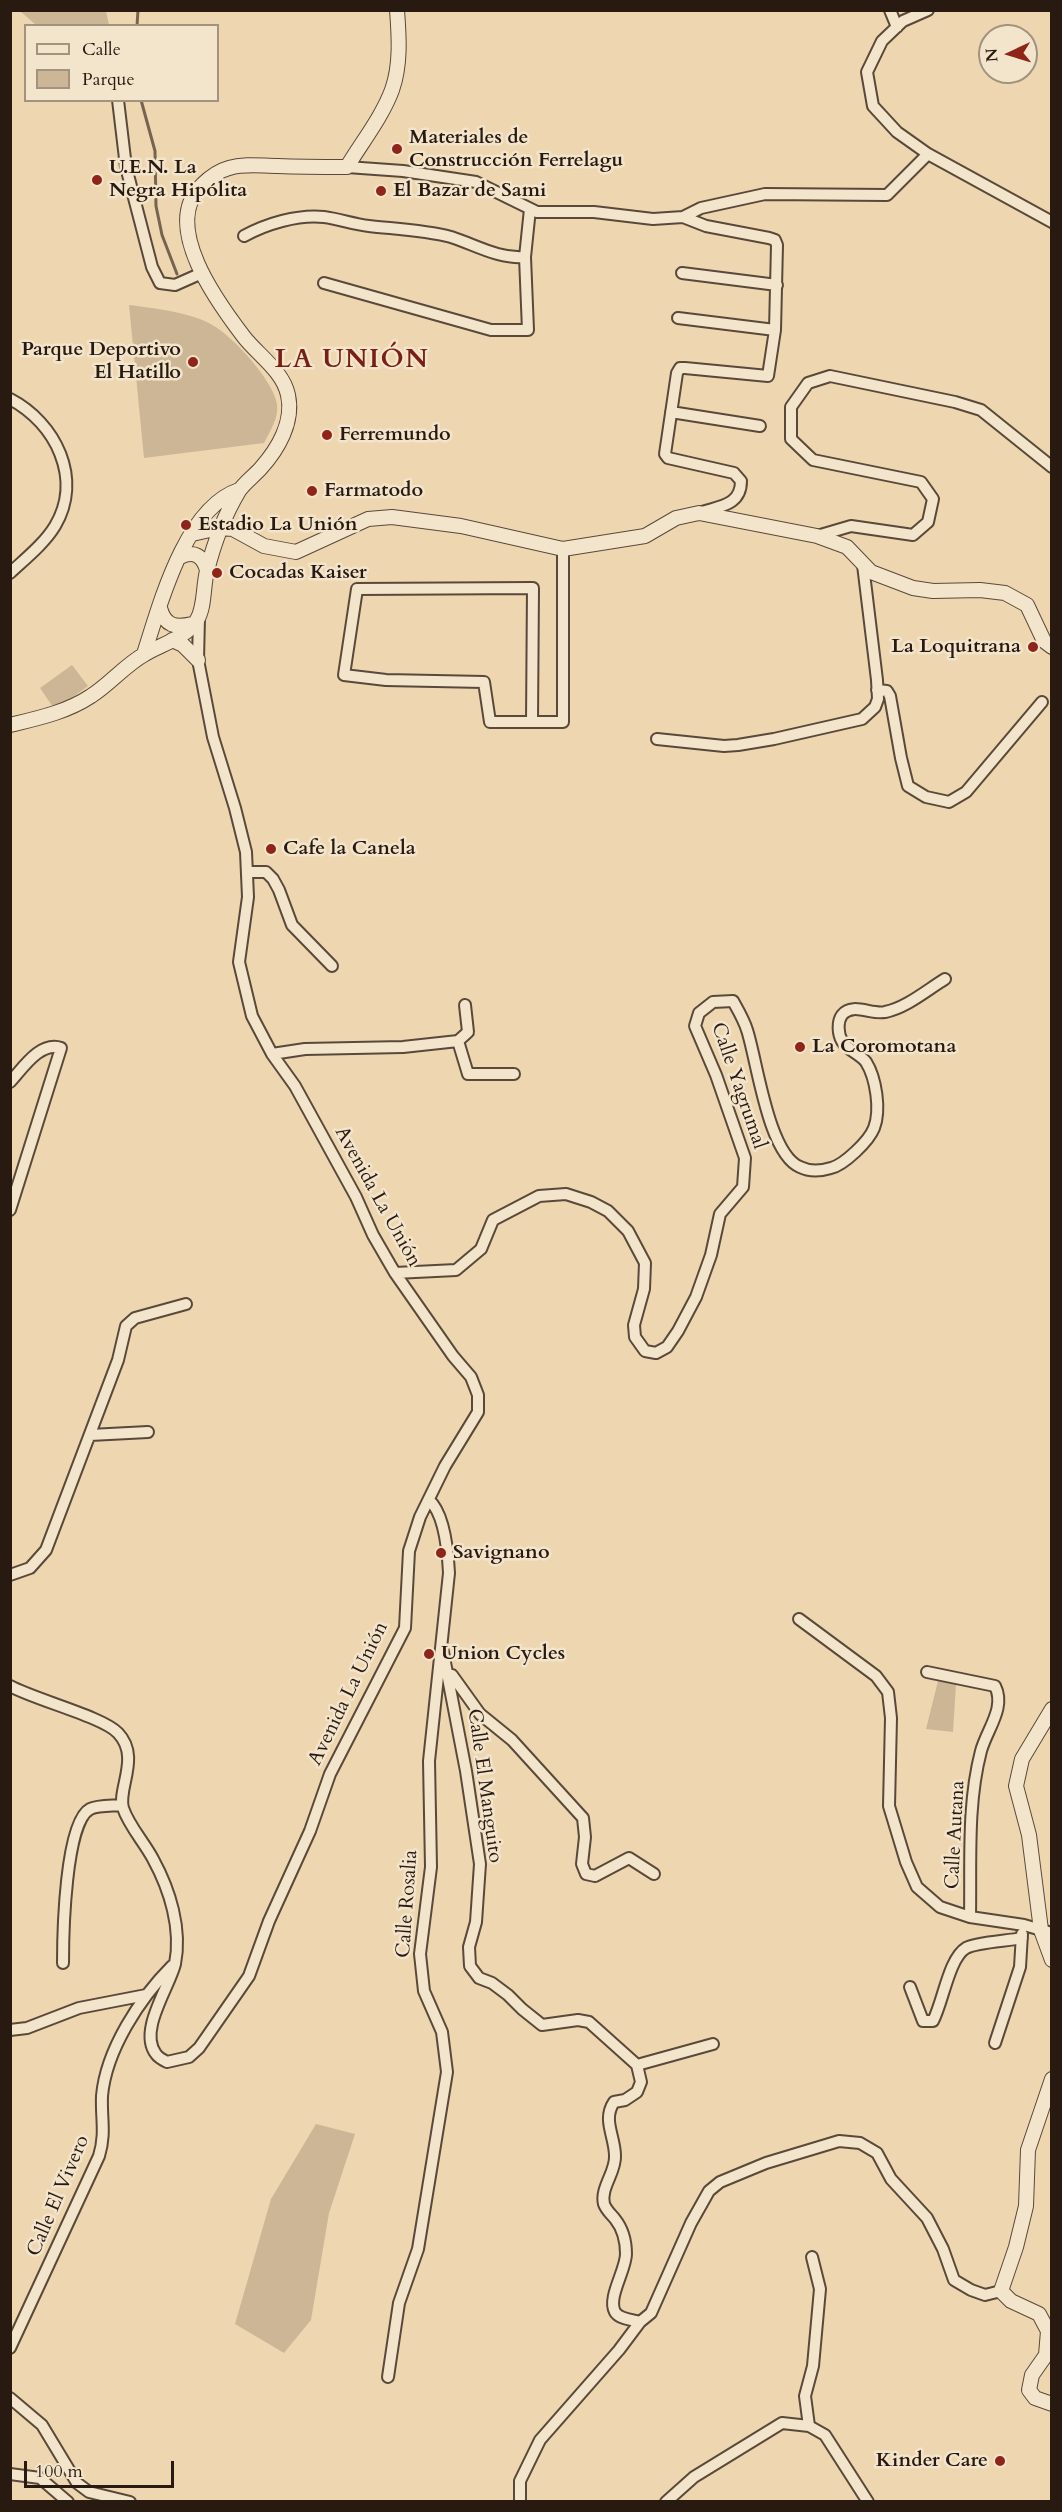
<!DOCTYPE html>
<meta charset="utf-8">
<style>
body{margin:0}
#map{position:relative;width:1062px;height:2512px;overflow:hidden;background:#edd6b0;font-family:Cardo,serif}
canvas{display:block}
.frame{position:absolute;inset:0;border:12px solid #291a11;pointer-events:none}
.legend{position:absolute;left:24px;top:24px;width:195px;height:78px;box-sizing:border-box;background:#f3e4cc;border:2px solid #a29381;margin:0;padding:8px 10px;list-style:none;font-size:18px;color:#291a11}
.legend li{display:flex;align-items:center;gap:12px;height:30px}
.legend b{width:30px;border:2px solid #a29381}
.north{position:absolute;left:978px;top:24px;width:60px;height:60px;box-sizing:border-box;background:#f3e4cc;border:2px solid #a29381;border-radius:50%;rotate:266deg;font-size:16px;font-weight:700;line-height:24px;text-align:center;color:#291a11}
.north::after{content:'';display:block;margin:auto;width:21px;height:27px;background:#8f2418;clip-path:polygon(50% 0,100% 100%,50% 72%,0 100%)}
.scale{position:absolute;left:24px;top:2461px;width:150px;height:27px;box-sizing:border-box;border:3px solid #291a11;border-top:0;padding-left:8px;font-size:18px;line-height:21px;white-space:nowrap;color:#291a11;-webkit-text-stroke:4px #f3e4cc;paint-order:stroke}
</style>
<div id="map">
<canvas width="1062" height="2512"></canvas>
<div class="frame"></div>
<ul class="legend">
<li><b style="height:8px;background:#f3e4cc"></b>Calle</li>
<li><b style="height:16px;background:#ccb695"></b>Parque</li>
</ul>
<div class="north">N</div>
<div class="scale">100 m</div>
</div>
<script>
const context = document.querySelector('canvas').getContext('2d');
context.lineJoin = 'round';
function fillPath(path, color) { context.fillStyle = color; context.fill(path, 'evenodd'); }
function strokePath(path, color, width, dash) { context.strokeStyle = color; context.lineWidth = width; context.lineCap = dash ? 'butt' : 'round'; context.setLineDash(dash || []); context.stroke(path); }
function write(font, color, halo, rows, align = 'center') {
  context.font = font + ' Cardo,serif'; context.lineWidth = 5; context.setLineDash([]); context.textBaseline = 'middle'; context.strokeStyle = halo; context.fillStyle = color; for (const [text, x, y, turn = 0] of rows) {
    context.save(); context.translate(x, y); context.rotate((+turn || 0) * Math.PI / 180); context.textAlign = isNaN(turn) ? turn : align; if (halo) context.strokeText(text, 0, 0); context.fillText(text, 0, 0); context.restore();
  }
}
fillPath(new Path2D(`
 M 20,11 L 106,11 L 109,25 L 36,25 Z
 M 129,305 C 153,308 195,313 214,326 C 234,338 273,380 277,404 C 279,418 270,431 264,443 L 144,458 Z
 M 72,665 L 88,686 L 55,710 L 40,688 Z
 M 938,1681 L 956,1684 L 953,1732 L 926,1729 Z
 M 316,2124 L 355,2134 L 329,2213 L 311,2320 L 284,2353 L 235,2324 L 271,2199 Z`), '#ccb695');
strokePath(new Path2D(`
 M 137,26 L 138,10
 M 141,100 L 155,151 L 156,206 L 162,235 L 177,274`), '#766450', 3);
const minor = new Path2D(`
 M 890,10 L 897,27
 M 928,10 L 903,21 L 882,41 L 867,72 L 873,106 L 897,132 L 928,154 L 1052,222
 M 118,100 L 126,167 L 152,267 L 160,283 L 175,285 L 202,273
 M 347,167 L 403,171 L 476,182 L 537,212 L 594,212 L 653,219 L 683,217 L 701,208 L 765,194 L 887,195 L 928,154
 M 683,217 L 706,226 L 769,238 L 775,240 L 777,245 L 775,330 L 768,376 L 685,368 L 680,368 L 677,373 L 665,454 L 668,458 L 734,473 L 741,481 C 741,506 719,506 699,513
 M 244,236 C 266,224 298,214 324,217 C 339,219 353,224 369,226 C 396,229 424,230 451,237 C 476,245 498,259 525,257
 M 682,273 L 777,285
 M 324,283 L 491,330 L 528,330 L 525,257 L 530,209
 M 678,318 L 775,330
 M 10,399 C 56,423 83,479 55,526 C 44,544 25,559 10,573
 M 671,412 L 760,426
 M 817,536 L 851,526 L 913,535 L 928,522 L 933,499 L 921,482 L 813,460 L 791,439 L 791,407 L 808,383 L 830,376 L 955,402 L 981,410 L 1052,467
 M 877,690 L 887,691 L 890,696 L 901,758 L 908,786 L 926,797 L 949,802 L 966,792 L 1042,702
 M 532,722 L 533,588 L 357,589 L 344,675 L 386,680 L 484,682 L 490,722 L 563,722 L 563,549
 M 657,739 L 724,746 L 738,745 L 774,739 L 862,719 L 875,707 L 878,699 L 877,680 L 863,565
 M 248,872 L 266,872 L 273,879 L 279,890 L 292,925 L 332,966
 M 458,1041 L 468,1074 L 514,1074
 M 272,1054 L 305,1049 L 403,1047 L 458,1041 L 468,1032 L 465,1005
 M 10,1082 C 23,1068 40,1041 61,1048 L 10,1210
 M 395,1273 L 456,1270 L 481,1249 L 493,1220 L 539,1196 L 566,1194 L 591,1202 L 608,1211 L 628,1231 L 645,1263 L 644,1289 L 634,1325 L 635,1337 L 645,1351 L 656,1353 L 667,1347 L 678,1331 L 696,1297 L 711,1255 L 720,1214 L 743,1187 L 745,1158 L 716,1075 L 695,1026 L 699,1013 L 713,1002 L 733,1001 C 738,1010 744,1020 747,1030 C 757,1060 768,1154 800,1167 C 810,1172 821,1171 831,1168 C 844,1165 869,1141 874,1128 C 881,1110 876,1078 866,1062 C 860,1054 847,1050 842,1041 C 838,1034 837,1022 842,1015 C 852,1002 872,1015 885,1012 C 906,1008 927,990 945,979
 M 90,1435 L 148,1432
 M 10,1575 L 30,1568 L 46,1550 L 118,1360 L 126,1326 L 135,1318 L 186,1304
 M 799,1619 L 876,1676 L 888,1692 L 891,1718 L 889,1806 L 906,1862 L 917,1887 L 940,1907 L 970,1917 L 1024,1925 L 1052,1933
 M 442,1647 L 466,1771 L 480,1864 L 476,1922 L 469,1947 L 470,1966 L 479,1978 L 492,1983 L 508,1995 L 522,2009 L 542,2025 L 578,2020 L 589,2022 L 637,2065 L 641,2082 L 637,2092 L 625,2100 L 614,2102 C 602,2120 615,2136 615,2156 C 616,2172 600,2188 604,2204 C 606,2210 611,2214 615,2219 C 623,2229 626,2242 626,2254 C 626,2270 607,2298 615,2312 C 619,2319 633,2320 640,2322 L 651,2313 L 691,2223 L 709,2191 L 720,2182 L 766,2163 L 839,2141 L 860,2143 L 877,2153 L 891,2179 L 927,2218 L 943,2249 L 954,2280 L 971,2290 L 985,2295 L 1001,2291
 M 927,1672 L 995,1686 C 1006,1708 987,1729 981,1751 C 967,1804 971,1862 970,1917
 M 452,1675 L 480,1714 L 512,1740 L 583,1818 L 585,1837 L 582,1864 L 586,1874 L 595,1876 L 629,1858 L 654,1874
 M 10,1686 C 36,1700 103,1717 118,1733 C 141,1757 117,1789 123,1808 C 129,1826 144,1842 153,1859 C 170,1890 182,1929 175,1964 C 169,1988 138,2031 156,2054 C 158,2057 163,2060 167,2062 L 189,2057 L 199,2048 L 249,1976 L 269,1921 L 310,1831 L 330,1774 L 405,1628 L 409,1551 L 420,1517 L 445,1466 L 478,1412 L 478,1395 L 471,1377 L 453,1356 L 395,1273 L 373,1235 L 356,1197 L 295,1086 L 272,1054 L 252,1016 L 239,962 L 248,897 L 246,852 L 235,808 L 213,737 L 198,660 L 199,617
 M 63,1963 C 63,1935 65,1822 90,1809 C 98,1805 113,1806 122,1805
 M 910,1987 L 923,2021 L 933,2021 C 943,2002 949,1958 966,1948 C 977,1942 1008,1941 1022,1938
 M 10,2030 L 27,2028 L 79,2008 L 146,1995
 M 995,2043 L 1020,1967 L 1022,1934
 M 637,2065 L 713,2044
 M 10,2348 L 99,2156 C 106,2133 101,2119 102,2096 C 106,2050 140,1998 172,1966
 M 388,2377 L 399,2303 L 418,2249 L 447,2072 L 442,2032 L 424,1991 L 420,1954 L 431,1867 L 429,1761 L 449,1573 C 448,1553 445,1514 429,1500
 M 10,2398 L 42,2425 L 77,2483 L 89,2492 L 130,2502
 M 809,2426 L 805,2396 L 813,2366 L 820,2289 L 812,2257
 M 10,2474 L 40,2478 L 68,2502
 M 520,2502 L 520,2481 L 540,2440 L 619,2350 L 640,2322
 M 666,2502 L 694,2477 L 782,2423 L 809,2426 L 825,2435 L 868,2502`);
const tertiary = new Path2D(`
 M 192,534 L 219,528 L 233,529 L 264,546 L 296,552 L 368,519 L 392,517 L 461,526 L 563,549 L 645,536 L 676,518 L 699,513 L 817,536 L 847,547 L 871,572 L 913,588 L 933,591 L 980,590 L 1005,593 L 1027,605 L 1044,641 L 1052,647
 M 180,557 C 194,550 203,556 207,570
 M 160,608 C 165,626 175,628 192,624
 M 172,640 L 183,645 L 198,660
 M 144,654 C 160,604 185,508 239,490
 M 10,725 C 39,718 67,712 91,696 C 110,684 125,665 145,654 C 162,644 186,638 197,620 C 205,607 203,586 207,571 C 214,543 224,516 239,491 C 244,483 254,476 261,468 C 278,449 294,422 288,395 C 283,371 258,355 244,337 C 218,303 160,225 202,185 C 210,177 218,171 229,168 C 245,163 262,166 278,166 C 301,167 324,167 347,167 C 362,142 382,117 392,90 C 401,65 399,36 397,10
 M 1052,1709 L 1022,1759 L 1016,1786 L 1029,1835 L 1041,1930 L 1052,1960
 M 1052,2079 L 1028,2150 L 1026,2206 L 1016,2247 L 1001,2291 L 1011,2301 L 1039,2314 L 1048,2331 L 1046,2355 L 1032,2375 L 1029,2390 L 1035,2398 L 1052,2404`);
strokePath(minor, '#5a4939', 14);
strokePath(tertiary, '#5a4939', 16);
strokePath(minor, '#f3e4cc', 10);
strokePath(tertiary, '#f3e4cc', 14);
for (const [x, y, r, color] of [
 [397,149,6,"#8f2418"],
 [97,180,6,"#8f2418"],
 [381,191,6,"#8f2418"],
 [193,362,6,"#8f2418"],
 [327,435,6,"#8f2418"],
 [312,491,6,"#8f2418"],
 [186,525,6,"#8f2418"],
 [217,573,6,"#8f2418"],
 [1033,647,6,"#8f2418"],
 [271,849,6,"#8f2418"],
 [800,1047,6,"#8f2418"],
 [441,1553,6,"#8f2418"],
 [429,1654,6,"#8f2418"],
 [1000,2461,6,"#8f2418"]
]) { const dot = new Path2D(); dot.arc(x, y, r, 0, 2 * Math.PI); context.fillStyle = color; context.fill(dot); strokePath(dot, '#f3e4cc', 2); }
write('bold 20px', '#291a11', '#f3e4cc', [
 ["Materiales de",409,138],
 ["Construcción Ferrelagu",409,161],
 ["U.E.N. La",109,168],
 ["Negra Hipólita",109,191],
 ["El Bazar de Sami",393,191],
 ["Parque Deportivo",181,350,"right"],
 ["El Hatillo",181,373,"right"],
 ["Ferremundo",339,435],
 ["Farmatodo",324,491],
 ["Estadio La Unión",198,525],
 ["Cocadas Kaiser",229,573],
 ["La Loquitrana",1021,647,"right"],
 ["Cafe la Canela",283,849],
 ["La Coromotana",812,1047],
 ["Savignano",453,1553],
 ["Union Cycles",441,1654],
 ["Kinder Care",988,2461,"right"]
], 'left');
write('20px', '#291a11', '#f3e4cc', [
 ["Calle Yagrumal",738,1086,71],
 ["Avenida La Unión",377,1197,61],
 ["Avenida La Unión",349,1694,-64],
 ["Calle El Manguito",484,1786,82],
 ["Calle Autana",956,1835,-87],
 ["Calle Rosalia",408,1904,-86],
 ["Calle El Vivero",59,2196,-67]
]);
context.letterSpacing = '1.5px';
write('bold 26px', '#7a1f14', '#f3e4cc', [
 ["LA UNIÓN",352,361]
]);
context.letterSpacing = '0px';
</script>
